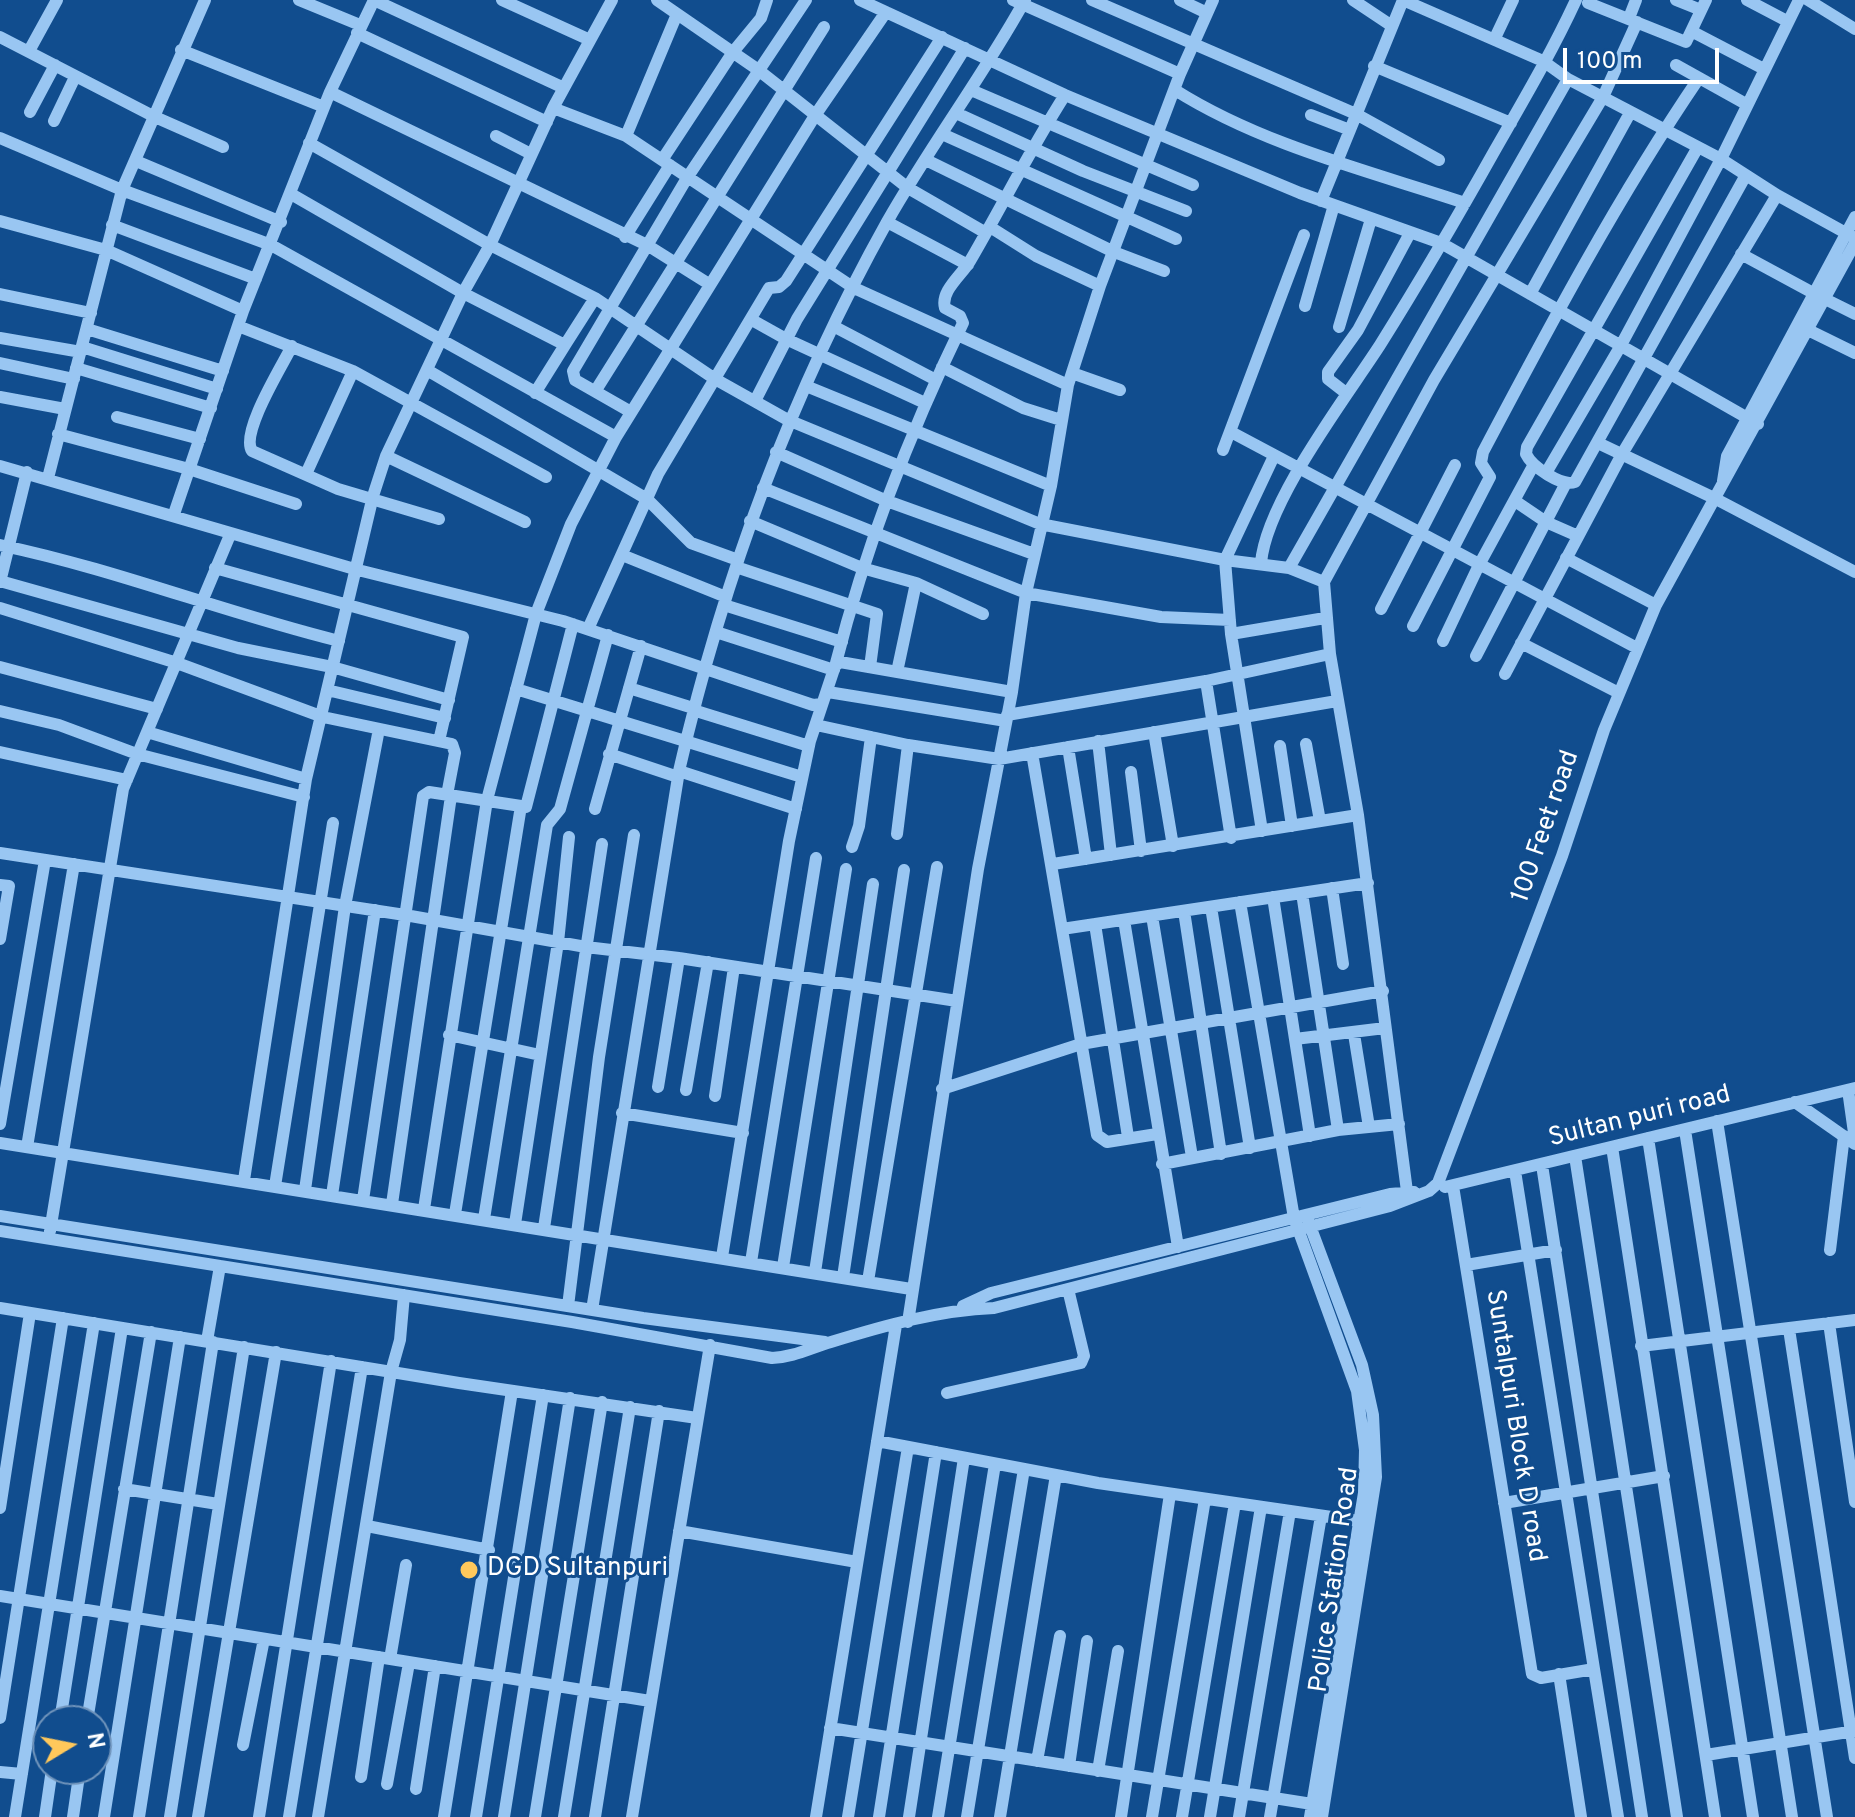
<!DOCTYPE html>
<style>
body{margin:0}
#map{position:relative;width:1855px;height:1817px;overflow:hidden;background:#114d8e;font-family:Overpass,sans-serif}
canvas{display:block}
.north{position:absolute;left:32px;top:1705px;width:80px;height:80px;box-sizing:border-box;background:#114d8e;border:2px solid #7094bb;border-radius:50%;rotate:80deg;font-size:22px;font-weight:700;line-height:32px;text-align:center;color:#fff}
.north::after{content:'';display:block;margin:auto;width:28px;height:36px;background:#ffc85b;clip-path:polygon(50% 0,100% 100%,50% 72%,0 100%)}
.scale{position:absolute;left:1563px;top:48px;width:156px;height:36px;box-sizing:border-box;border:4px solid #fff;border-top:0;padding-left:10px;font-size:24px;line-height:28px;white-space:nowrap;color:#fff;-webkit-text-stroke:6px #114d8e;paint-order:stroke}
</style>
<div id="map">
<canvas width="1855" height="1817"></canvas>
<div class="north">N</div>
<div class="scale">100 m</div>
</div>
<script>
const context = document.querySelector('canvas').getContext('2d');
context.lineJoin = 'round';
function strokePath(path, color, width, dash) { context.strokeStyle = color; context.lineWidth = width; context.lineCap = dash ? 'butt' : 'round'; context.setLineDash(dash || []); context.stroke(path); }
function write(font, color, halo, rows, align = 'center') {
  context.font = font + ' Overpass,sans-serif'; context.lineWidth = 6; context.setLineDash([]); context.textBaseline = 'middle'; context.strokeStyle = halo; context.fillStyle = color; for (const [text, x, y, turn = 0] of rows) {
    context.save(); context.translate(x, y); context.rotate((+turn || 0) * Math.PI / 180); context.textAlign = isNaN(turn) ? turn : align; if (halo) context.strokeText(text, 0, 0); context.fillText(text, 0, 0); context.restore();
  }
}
strokePath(new Path2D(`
 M 299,0 L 360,25
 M 374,0 L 564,88
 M 502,0 L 590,40
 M 657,0 L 757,69 L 908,188 L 986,233
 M 860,0 L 1065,95 L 1300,193 L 1441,243 L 1758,424
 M 1013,0 L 1180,74
 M 1092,0 L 1356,114 L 1439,160
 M 1180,0 L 1207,13
 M 1353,0 L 1392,26
 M 1403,0 L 1543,61 L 1568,79 L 1721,159 L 1777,195 L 1855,238
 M 1676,0 L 1701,10
 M 1747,0 L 1787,21
 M 1808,0 L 1855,29
 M 1588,3 L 1686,42 L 1706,0
 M 1629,18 L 1636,0
 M 1693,32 L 1764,69
 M 357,33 L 547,122
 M 0,37 L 155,117 L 223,147
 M 1495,38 L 1513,0
 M 181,50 L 324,107
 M 29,51 L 57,0
 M 1676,65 L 1746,104
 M 1374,66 L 1511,123
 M 971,90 L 1193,185
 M 1175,90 C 1262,145 1369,171 1465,203
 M 330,92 L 647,245 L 709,284
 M 553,108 L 626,136 L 854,288 L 1068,385
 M 30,112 L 55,65
 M 956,113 L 1083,171 L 1186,211
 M 1311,115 L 1350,130
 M 54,121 L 75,77
 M 942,134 L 1176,239
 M 496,136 L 531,154
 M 626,136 L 677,14
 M 0,138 L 122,190 L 271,245 L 616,437
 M 309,143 L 490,245 L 595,298
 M 1698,147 L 1527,447 L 1526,454 C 1532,467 1562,487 1575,482 L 1746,175
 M 662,160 L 733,52 L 761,18 L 767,0
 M 926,160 L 1114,252 L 1164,271
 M 136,161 L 281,222
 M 291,194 L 463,293 L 565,345 L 595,298 L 715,379 L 788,420 L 1040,524 L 1225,560 L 1289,568 L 1324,582
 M 1321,201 L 1403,0
 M 0,221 L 106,250 L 243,311
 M 887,222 L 968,265
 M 112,225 L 256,279
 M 990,227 L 1036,256 L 1100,286
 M 625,237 L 670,165
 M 1741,254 L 1815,294
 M 0,294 L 91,313
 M 1530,294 L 1630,113
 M 1825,299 L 1855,314
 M 1305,306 L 1334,205
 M 752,320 L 786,339 L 925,403
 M 238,326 L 353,371 L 546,477
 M 835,327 L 936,380
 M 1339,327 L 1371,219
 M 1804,328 L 1855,353
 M 87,329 L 223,371
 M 0,338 L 81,352
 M 292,346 C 282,366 240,433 252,451 L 338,489 L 439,519
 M 82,347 L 217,389
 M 0,363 L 74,379
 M 942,367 L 1023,408 L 1061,420
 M 76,368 L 211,408
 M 427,370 L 647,499 L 691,543 L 738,560
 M 1072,373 L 1120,390
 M 806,386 L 1051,486
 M 596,390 L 824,27
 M 535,393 L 565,345
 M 1346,393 L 1328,379 L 1328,372 L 1358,330 L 1410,233
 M 0,397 L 65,409
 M 755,401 L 797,319 L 965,48
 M 631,412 L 575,380 L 573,371 L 687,178 L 806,0
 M 117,417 L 200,439
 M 1231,432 L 1637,648
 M 58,434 L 189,469 L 296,504
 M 1598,443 L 1714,498 L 1855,572
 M 1223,450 L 1304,235
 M 776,452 L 887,501 L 1034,554
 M 386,456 L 525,522
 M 0,466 L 358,570 L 563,621 L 813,705 L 822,704
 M 1546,473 L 1620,347 L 1721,159 L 1799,0
 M 306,474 L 353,371
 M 48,478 L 122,190 L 205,0
 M 1723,481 L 1727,456 L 1855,217
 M 763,488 L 1026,593 L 1161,617 L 1230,620
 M 1515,501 L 1546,522 L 1578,536
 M 174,514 L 243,311 L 330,92 L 374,0
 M 750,521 L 862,568 L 916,583 L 983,614
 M 0,545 C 115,569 225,613 339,641
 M 622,555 L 726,597
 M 1566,558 L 1656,605
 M 1261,563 C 1266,502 1345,399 1380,345 C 1420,281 1458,216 1495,150 C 1523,101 1552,52 1576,0
 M 736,567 L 877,614 L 870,667
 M 215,568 L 463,637 L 439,741
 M 1289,568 L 1568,79
 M 0,581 L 238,648 L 332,667 L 449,700
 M 0,582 L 27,472
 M 724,605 L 842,642
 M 0,608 L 177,663 L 323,717 L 452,744 L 455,753 L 447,795
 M 1381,609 L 1455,465
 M 1413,626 L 1490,477 L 1481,463 L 1483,452 C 1550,325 1618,197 1699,78
 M 588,629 L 658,474 L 769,288 L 779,287 L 786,281 L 942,37
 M 716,632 L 834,670
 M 1231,634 L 1325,618
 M 1443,641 L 1479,565 L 1533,466
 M 1521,643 L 1619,693
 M 1476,656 L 1566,483
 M 836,663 C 866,545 910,432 963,323 L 960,316 L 945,308 C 940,291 962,275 970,261 C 1002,206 1031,148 1065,95
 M 0,667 L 157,709
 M 897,672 L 916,583
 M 1505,674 L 1622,454 L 1777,195
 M 1206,681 L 1231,838
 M 629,688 L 693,708
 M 516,689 L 802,777
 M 327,690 L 445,718
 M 828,692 L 1006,721
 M 693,710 L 809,746
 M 0,711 L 59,725 L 137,754 L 304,797
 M 1007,715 L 1206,681 L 1330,654
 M 816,725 L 908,745 L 999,759 L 1337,701
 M 147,732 L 306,779
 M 1154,732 L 1173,846
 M 1098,741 L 1111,855
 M 1306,744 L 1320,821
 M 1280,746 L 1292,826
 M 1068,747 L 1086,859
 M 0,752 L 127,780
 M 1032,753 L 1097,1135 L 1107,1142 L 1157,1134
 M 609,754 L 678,777
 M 679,771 L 796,809
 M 1131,772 L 1141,851
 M 595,809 L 641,646
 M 1262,831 L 1231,634 L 1225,560 L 1274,456
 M 897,834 L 908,745
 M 852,847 L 859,826 L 871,737
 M 0,853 L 405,915 L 586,947 L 679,958 L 957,1001
 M 1053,864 L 1358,815
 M 0,885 L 9,886 L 0,939
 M 1332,888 L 1343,964
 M 1302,893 L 1338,1130
 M 1273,897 L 1310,1136
 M 1240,902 L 1294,1218 L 1357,1391 L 1365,1450 L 1364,1493 L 1310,1817
 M 1211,907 L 1250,1148
 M 1184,911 L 1221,1154
 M 1152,916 L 1192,1157
 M 1124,920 L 1178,1247
 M 1095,924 L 1128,1137
 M 1062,929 L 1368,883
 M 1354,1034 L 1369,1127
 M 449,1035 L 540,1055
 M 1295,1039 L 1385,1028
 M 658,1087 L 679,958
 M 942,1089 L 1081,1044 L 1383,991
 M 686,1090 L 708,962
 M 1848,1090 L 1855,1140
 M 715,1096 L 734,967
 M 1795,1102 L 1855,1144
 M 622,1113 L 743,1133
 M 1717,1121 L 1827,1817
 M 0,1124 L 45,860
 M 1685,1130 L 1792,1817
 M 1648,1138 L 1753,1817
 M 0,1143 L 911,1289
 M 27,1147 L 74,864
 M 1612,1147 L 1715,1817
 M 1575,1156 L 1677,1817
 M 1162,1164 L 1338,1130 L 1399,1124
 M 1542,1165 L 1642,1817
 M 244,1180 L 306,779 L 373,496 L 386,456 L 463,293 L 490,245 L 553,108 L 612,0
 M 275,1186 L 333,823
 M 1453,1186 L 1532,1674 L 1541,1678 L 1594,1669 L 1515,1171
 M 1445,1187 L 1855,1088
 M 305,1190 L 345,906 L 379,729
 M 332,1195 L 375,910
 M 1408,1199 L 1358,815 L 1330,654 L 1324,582 L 1434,380 L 1603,97 L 1637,22
 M 363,1200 L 423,796 L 429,792 L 521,806
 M 392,1204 L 451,796
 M 424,1209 L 487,800 L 536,614 L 571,524 L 616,437 L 816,114 L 886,12
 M 455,1214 L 521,806 L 526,807 L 573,624
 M 1306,1215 L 1362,1365 L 1373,1415 L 1376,1477 L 1322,1817
 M 0,1216 L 643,1318 L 825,1342
 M 484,1219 L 547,825 L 560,809 L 608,635
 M 515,1224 L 558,942 L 569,837
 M 544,1228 L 602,844
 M 0,1231 L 572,1322 L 772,1358 C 794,1357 810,1348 831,1342 C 883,1326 939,1310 994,1308 L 1390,1206 L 1429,1191 L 1438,1183 L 1562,856 L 1604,730 L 1656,605 L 1855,243
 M 50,1231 L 123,789 L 230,535
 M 1830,1250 L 1844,1136
 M 722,1257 L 789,841 L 810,741 L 835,666 L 840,662 L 1012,692
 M 751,1262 L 816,858
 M 1466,1265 L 1556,1250
 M 783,1267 L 846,869
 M 815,1272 L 873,884
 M 843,1277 L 904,870
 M 868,1281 L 937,867
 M 568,1306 L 599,1057 L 634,835
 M 963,1306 L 991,1293 L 1390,1194 L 1414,1192
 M 0,1308 L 459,1383 L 697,1418
 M 592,1310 L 679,771 C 723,579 791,394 887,222 C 930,146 983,76 1025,0
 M 908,1322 L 978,869 L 1012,692 L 1026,593 L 1051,486 L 1068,385 L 1100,286 L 1180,74 L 1213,0
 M 1829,1323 L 1855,1502
 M 1789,1329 L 1855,1758
 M 207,1341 L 220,1266
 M 1641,1346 L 1855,1320
 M 947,1393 L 1081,1363 L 1084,1356 L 1068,1289
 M 877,1441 L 1098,1483 L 1359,1521
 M 124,1489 L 218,1504
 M 1504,1503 L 1664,1476
 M 0,1508 L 30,1313
 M 367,1526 L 489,1550
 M 679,1531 L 857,1562
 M 0,1596 L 650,1701
 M 390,1659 L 406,1565
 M 1594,1669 L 1618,1817
 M 1559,1674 L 1581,1817
 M 0,1718 L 63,1318
 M 60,1721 L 122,1328
 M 87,1721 L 151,1332
 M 830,1728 L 1312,1804
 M 243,1745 L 264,1639
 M 1706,1755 L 1855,1731
 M 1037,1761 L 1060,1636
 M 1069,1766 L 1087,1641
 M 1098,1771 L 1118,1651
 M 0,1772 L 22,1774
 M 361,1777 L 379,1657
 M 387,1784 L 409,1663
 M 416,1789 L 435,1666
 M 15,1817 L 94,1323
 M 45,1817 L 52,1769
 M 73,1817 L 80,1769
 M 104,1817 L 180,1337
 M 139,1817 L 213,1342
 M 170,1817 L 244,1347
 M 198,1817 L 276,1352
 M 259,1817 L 331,1361
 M 289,1817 L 362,1367
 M 318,1817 L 391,1372 L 400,1340 L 404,1295
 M 444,1817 L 512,1391
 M 476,1817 L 543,1395
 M 504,1817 L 570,1398
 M 535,1817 L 602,1402
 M 564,1817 L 630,1407
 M 595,1817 L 659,1411
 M 632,1817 L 710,1345
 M 816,1817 L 896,1325
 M 848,1817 L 908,1447
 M 879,1817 L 936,1452
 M 909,1817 L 964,1458
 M 938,1817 L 995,1464
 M 967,1817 L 1024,1469
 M 1000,1817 L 1056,1475
 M 1121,1817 L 1170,1494
 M 1152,1817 L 1205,1499
 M 1182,1817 L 1235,1503
 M 1210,1817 L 1261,1507
 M 1239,1817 L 1290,1511
 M 1270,1817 L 1321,1516`), '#99c6f2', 12);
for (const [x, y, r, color] of [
 [469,1570,10,"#ffc85b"]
]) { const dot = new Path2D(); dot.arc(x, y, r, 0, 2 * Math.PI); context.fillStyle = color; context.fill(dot); strokePath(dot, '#114d8e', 3); }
write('26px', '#fff', '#114d8e', [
 ["100 Feet road",1547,827,-71],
 ["Sultan puri road",1640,1118,-14],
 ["Suntalpuri Block D road",1514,1426,81],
 ["Police Station Road",1336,1580,-82]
]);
write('26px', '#fff', '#114d8e', [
 ["DGD Sultanpuri",487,1570]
], 'left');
</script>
